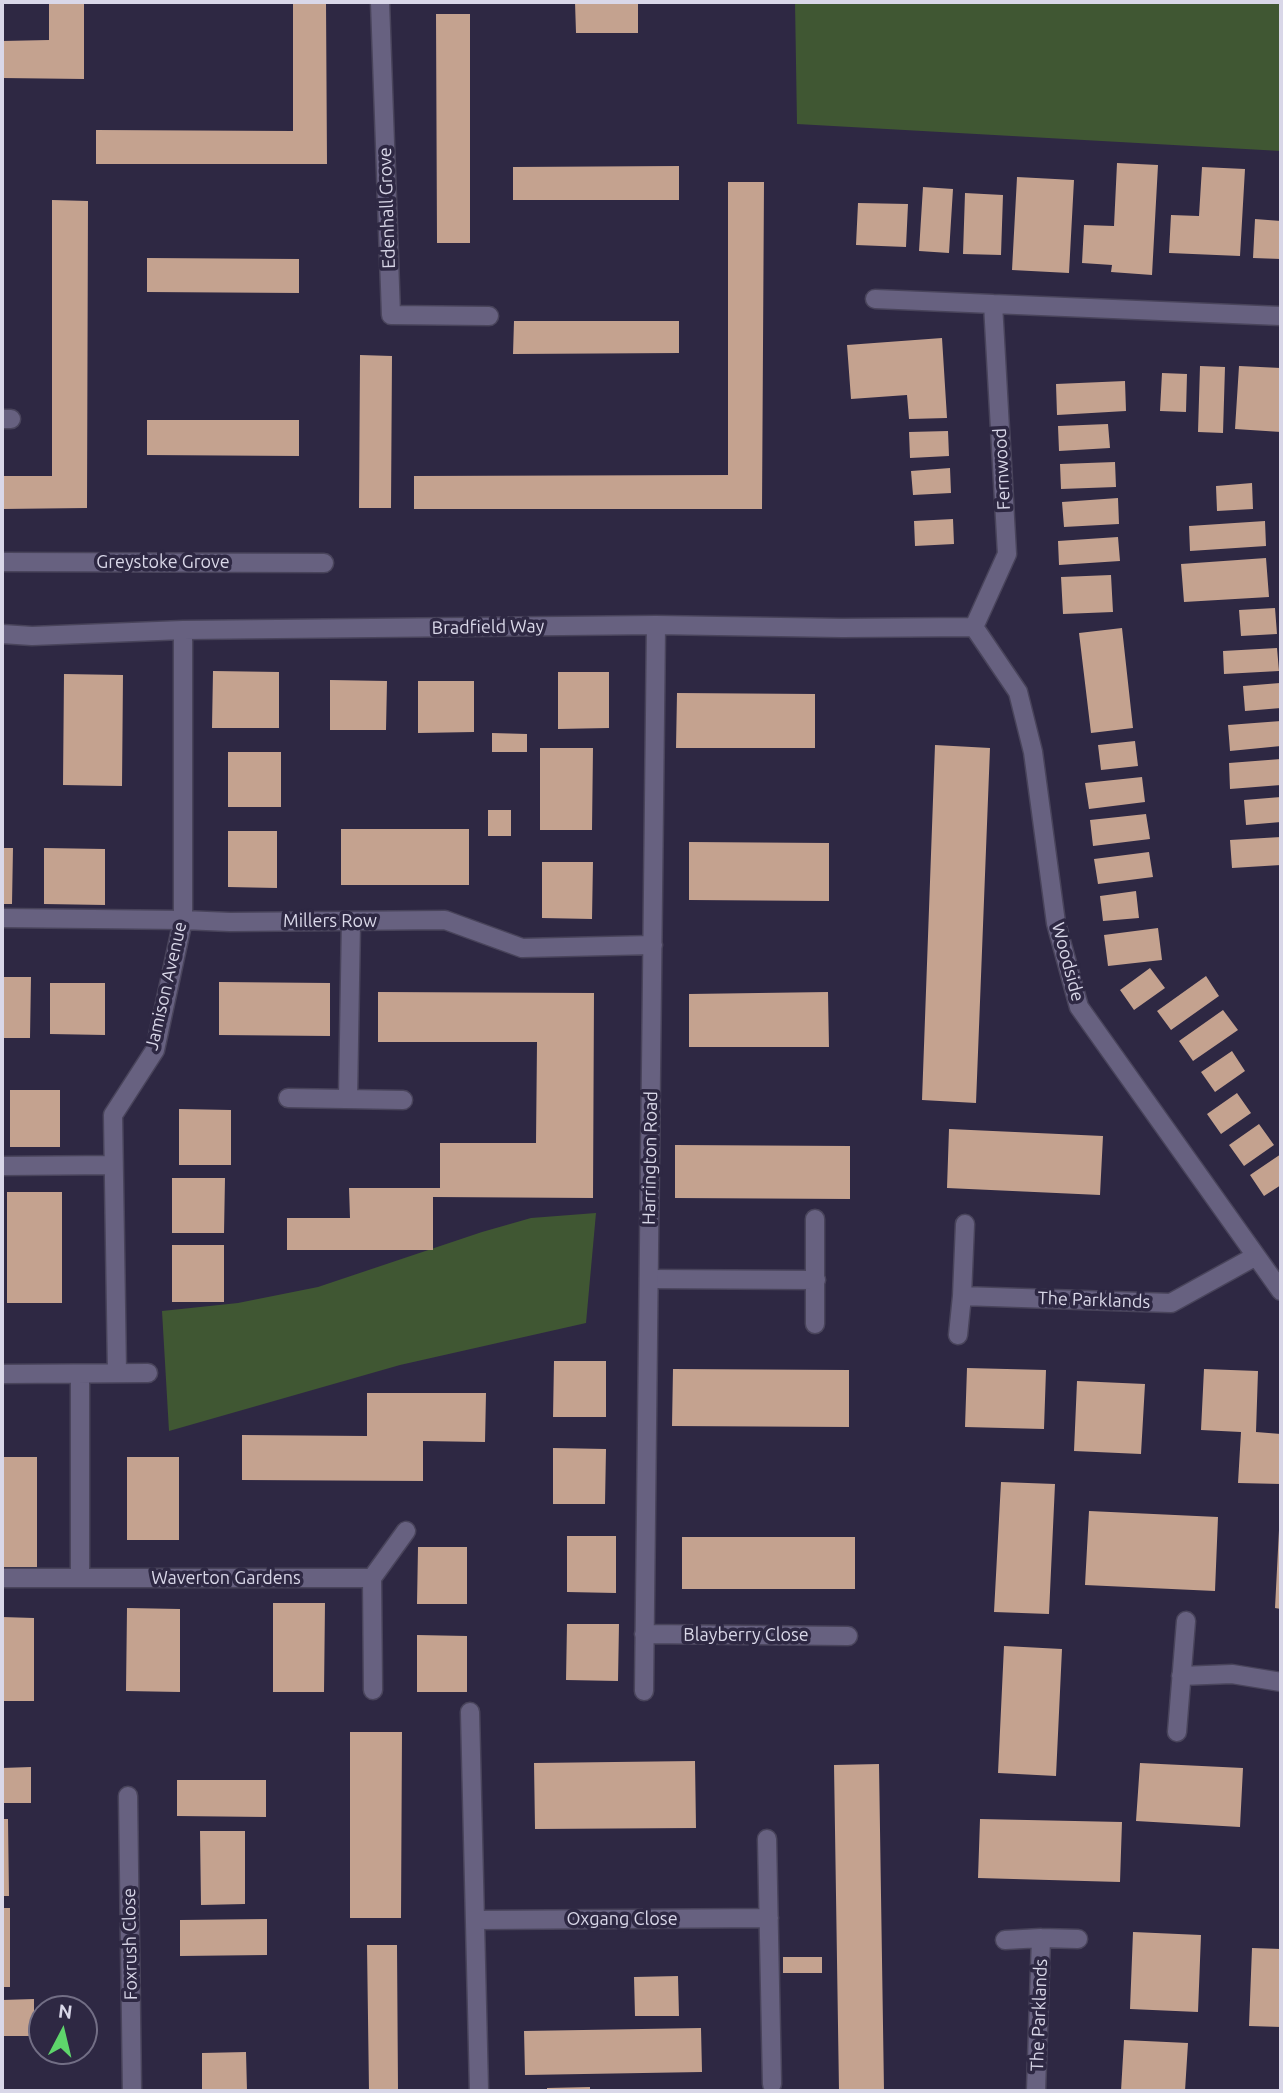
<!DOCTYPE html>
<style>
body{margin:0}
#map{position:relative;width:1283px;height:2093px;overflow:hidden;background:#2e2843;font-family:Ubuntu,sans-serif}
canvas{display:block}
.frame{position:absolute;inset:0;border:4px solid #d9d7e8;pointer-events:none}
.north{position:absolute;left:28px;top:1995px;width:70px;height:70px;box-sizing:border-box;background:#2e2843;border:2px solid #726e85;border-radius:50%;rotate:7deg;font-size:19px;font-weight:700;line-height:28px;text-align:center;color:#d9d7e8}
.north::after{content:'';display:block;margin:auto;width:24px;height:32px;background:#5ed56b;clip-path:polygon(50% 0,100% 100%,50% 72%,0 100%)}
</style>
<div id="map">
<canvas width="1283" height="2093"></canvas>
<div class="frame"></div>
<div class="north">N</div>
</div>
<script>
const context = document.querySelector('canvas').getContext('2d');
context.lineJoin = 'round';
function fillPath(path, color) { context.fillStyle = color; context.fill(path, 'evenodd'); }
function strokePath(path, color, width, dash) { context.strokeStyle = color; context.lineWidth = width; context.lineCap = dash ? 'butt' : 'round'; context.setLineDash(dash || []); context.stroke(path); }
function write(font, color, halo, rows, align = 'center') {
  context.font = font + ' Ubuntu,sans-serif'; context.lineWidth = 7; context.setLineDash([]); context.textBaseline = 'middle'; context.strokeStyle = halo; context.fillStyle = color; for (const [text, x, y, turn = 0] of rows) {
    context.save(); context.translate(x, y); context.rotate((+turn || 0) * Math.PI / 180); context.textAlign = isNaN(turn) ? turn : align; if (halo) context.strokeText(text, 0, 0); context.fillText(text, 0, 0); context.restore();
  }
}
fillPath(new Path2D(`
 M 795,2 L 1281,2 L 1281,151 L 797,124 Z
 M 596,1213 L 586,1323 L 400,1365 L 169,1431 L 162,1311 L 238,1303 L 318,1287 L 482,1232 L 531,1218 Z`), '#405733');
fillPath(new Path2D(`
 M 49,2 L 84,2 L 84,79 L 2,78 L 2,41 L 49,40 Z
 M 293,2 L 326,2 L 327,164 L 96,164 L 96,130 L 293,131 Z
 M 575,2 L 638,2 L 638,33 L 576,33 Z
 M 436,14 L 470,14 L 470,243 L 437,243 Z
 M 1117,163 L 1158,165 L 1152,275 L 1111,272 L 1112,265 L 1082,263 L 1084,225 L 1114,226 Z
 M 679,166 L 679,200 L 513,200 L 513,167 Z
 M 1202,167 L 1245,169 L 1240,256 L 1169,253 L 1171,215 L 1199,216 Z
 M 1017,177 L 1074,180 L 1069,273 L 1012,270 Z
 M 728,182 L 764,182 L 762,509 L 414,509 L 414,476 L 728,475 Z
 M 923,187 L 953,189 L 949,253 L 919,251 Z
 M 965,193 L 1003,195 L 1001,255 L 963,254 Z
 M 52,200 L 88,201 L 87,508 L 2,509 L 2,476 L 52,476 Z
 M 858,203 L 908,204 L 906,247 L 856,245 Z
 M 1255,219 L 1281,221 L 1281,259 L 1253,258 Z
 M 147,258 L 299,259 L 299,293 L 147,292 Z
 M 514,321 L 679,321 L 679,353 L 513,354 Z
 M 942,338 L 947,418 L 909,419 L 907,395 L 851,399 L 847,345 Z
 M 360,355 L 392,356 L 391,508 L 359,508 Z
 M 1200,366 L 1225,367 L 1223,433 L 1198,432 Z
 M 1239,366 L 1281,368 L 1281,432 L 1235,429 Z
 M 1162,373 L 1187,374 L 1186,412 L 1160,411 Z
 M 1125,381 L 1126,411 L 1057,415 L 1056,384 Z
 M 147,420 L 299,420 L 299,456 L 147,455 Z
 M 1108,424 L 1110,448 L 1059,451 L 1058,426 Z
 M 948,431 L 949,456 L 910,458 L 909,432 Z
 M 1115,462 L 1116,487 L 1061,489 L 1060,464 Z
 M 950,468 L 951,493 L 913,495 L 911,471 Z
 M 1252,483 L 1253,509 L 1217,511 L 1216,486 Z
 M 1118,498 L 1119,524 L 1064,527 L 1062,502 Z
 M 953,519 L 954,544 L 915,546 L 914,521 Z
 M 1265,521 L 1266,546 L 1190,551 L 1189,526 Z
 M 1118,537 L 1120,561 L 1059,565 L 1058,541 Z
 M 1266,558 L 1269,597 L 1184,602 L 1181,564 Z
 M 1111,575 L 1113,612 L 1063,614 L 1061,577 Z
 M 1275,608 L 1277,634 L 1241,636 L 1239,610 Z
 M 1122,628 L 1133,728 L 1091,733 L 1079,633 Z
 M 1277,648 L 1279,671 L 1224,674 L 1223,651 Z
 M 213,671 L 279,672 L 279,728 L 212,728 Z
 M 558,672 L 609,672 L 609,728 L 558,729 Z
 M 64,674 L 123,675 L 122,786 L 63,785 Z
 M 330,680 L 387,681 L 386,730 L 330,730 Z
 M 418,681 L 474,681 L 474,732 L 418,733 Z
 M 1280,683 L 1281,708 L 1245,711 L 1243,686 Z
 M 677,693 L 815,694 L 815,748 L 676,748 Z
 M 1281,721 L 1281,746 L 1230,751 L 1228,725 Z
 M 492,733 L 527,734 L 527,752 L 492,752 Z
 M 1135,741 L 1138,766 L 1101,770 L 1098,745 Z
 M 935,745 L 990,748 L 976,1103 L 922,1100 Z
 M 540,748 L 593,748 L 592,830 L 540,830 Z
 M 228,752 L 281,752 L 281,807 L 228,807 Z
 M 1281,759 L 1281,785 L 1230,789 L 1229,763 Z
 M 1142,777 L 1145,802 L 1089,809 L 1085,783 Z
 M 1281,797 L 1281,822 L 1246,825 L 1244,800 Z
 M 488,810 L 511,810 L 511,836 L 488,836 Z
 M 1146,814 L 1150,839 L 1093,846 L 1090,820 Z
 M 341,829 L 469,829 L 469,885 L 341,885 Z
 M 228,831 L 277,831 L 277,888 L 228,887 Z
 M 1281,837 L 1281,865 L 1232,868 L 1230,840 Z
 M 689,842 L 829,843 L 829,901 L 689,900 Z
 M 2,848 L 13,848 L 12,904 L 2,904 Z
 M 44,848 L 105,849 L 105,905 L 44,904 Z
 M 1149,852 L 1153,877 L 1098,884 L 1094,859 Z
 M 542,862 L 593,862 L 592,919 L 542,918 Z
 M 1136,891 L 1139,918 L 1103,921 L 1100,896 Z
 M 1158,928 L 1162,960 L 1108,966 L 1104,935 Z
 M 1150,968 L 1165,988 L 1134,1010 L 1120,990 Z
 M 1206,976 L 1219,996 L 1171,1030 L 1157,1011 Z
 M 2,977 L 31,977 L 30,1038 L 2,1038 Z
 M 219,982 L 330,983 L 330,1036 L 219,1035 Z
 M 50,983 L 105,983 L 105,1035 L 50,1034 Z
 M 378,992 L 594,993 L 593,1198 L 433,1197 L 433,1250 L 287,1250 L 287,1218 L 350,1218 L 349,1188 L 440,1188 L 440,1143 L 536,1143 L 537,1042 L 378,1042 Z
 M 828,992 L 829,1047 L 689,1047 L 689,994 Z
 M 1223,1010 L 1238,1030 L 1193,1061 L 1179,1041 Z
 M 1232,1051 L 1245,1071 L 1215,1092 L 1201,1072 Z
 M 10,1090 L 60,1090 L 60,1147 L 10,1147 Z
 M 1237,1093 L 1251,1113 L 1221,1134 L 1207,1114 Z
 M 179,1109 L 231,1110 L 231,1165 L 179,1165 Z
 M 1259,1124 L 1274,1145 L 1244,1166 L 1229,1145 Z
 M 949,1129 L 1103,1136 L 1100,1195 L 947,1188 Z
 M 675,1145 L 850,1146 L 850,1199 L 675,1198 Z
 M 1281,1154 L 1281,1185 L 1264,1196 L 1250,1175 Z
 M 172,1178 L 225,1178 L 224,1233 L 172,1233 Z
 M 7,1192 L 62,1192 L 62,1303 L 7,1303 Z
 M 172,1245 L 224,1245 L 224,1302 L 172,1302 Z
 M 554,1361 L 606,1361 L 606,1417 L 553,1417 Z
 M 967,1368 L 1046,1370 L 1044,1429 L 965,1427 Z
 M 673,1369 L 849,1370 L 849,1427 L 672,1426 Z
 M 1204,1369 L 1258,1371 L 1256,1432 L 1281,1434 L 1281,1484 L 1238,1483 L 1241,1432 L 1201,1430 Z
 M 1077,1381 L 1145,1384 L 1141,1454 L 1074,1451 Z
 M 367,1393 L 486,1393 L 485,1442 L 423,1441 L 423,1481 L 242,1480 L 242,1435 L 367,1436 Z
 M 553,1448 L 606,1449 L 605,1504 L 553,1504 Z
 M 2,1457 L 37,1457 L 37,1567 L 2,1567 Z
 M 127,1457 L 179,1457 L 179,1540 L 127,1540 Z
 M 1001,1482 L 1055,1484 L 1049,1614 L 994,1612 Z
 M 1089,1511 L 1218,1517 L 1215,1591 L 1085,1585 Z
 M 1279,1530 L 1281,1530 L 1281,1609 L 1275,1608 Z
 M 567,1536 L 616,1536 L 616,1593 L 567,1592 Z
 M 682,1537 L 855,1537 L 855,1589 L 682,1589 Z
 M 418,1547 L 467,1547 L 467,1604 L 417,1604 Z
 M 273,1603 L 325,1603 L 324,1692 L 273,1692 Z
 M 127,1608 L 180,1609 L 180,1692 L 126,1691 Z
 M 2,1617 L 34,1618 L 34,1701 L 2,1701 Z
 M 567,1624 L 619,1624 L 618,1681 L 566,1680 Z
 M 417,1635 L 467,1636 L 467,1692 L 417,1692 Z
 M 1004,1646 L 1062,1649 L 1056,1776 L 998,1773 Z
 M 350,1732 L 402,1732 L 401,1918 L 350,1918 Z
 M 695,1761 L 696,1828 L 535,1829 L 534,1763 Z
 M 1140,1763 L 1243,1768 L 1240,1827 L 1136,1821 Z
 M 879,1764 L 884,2091 L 839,2091 L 834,1765 Z
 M 31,1767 L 31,1803 L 2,1803 L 2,1768 Z
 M 177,1780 L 266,1780 L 266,1817 L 177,1816 Z
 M 2,1819 L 8,1819 L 9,1896 L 2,1896 Z
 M 980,1819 L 1122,1822 L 1120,1882 L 978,1878 Z
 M 200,1831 L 245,1831 L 245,1904 L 201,1905 Z
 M 2,1908 L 10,1908 L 10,1987 L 2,1987 Z
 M 267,1919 L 267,1955 L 180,1956 L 180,1920 Z
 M 1133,1932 L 1201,1935 L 1198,2012 L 1130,2009 Z
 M 367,1945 L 397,1945 L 398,2091 L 369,2091 Z
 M 1252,1948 L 1281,1949 L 1281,2027 L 1249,2026 Z
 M 783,1957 L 822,1957 L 822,1973 L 783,1973 Z
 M 678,1976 L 679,2016 L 635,2016 L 634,1977 Z
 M 34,1999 L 34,2036 L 2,2036 L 2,2000 Z
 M 701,2028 L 702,2072 L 525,2075 L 524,2031 Z
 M 1124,2040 L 1188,2043 L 1185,2091 L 1121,2091 Z
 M 246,2052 L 247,2091 L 202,2091 L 202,2053 Z
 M 590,2087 L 590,2091 L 547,2091 L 547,2088 Z`), '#c4a28f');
const lane = new Path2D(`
 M 815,1219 L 815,1324
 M 649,1279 L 816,1280`);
const street = new Path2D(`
 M 380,2 L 391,315 L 489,316
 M 875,299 L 993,304
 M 2,419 L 11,419
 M 2,562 L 324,563
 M 974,627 L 1018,692 L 1033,752 L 1056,923 L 1079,1007 L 1281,1291
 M 974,627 L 1007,554 L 993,304 L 1281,316
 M 2,634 L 32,636 L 183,630 L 656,625 L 842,628 L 974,627
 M 2,918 L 183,920 L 230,922 L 445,920 L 522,948 L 653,945
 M 288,1098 L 403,1100
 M 348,1099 L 351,921
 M 2,1166 L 113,1165
 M 962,1296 L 1171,1303 L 1256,1256
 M 958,1335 L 962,1296 L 965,1224
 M 117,1373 L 113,1115 L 155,1050 L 183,920 L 183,630
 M 2,1374 L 148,1373
 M 80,1375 L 80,1578
 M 2,1578 L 372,1578
 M 644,1634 L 848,1636
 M 1181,1676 L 1232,1674 L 1281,1682
 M 373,1690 L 372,1578 L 406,1531
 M 644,1691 L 656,625
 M 470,1712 L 479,2091
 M 1177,1732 L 1186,1621
 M 128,1796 L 132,2091
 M 767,1839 L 772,2084
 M 476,1920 L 769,1918
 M 1005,1940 L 1041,1938 L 1078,1939
 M 1036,2091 L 1041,1938`);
strokePath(lane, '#49445b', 21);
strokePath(street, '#49445b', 21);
strokePath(lane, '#676180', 18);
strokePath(street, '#676180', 18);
write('18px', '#d9d7e8', '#2e2843', [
 ["Edenhall Grove",387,208,-92],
 ["Fernwood",1002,469,-93],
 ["Greystoke Grove",163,562],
 ["Bradfield Way",488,627,-1],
 ["Millers Row",330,921],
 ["Woodside",1068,962,75],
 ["Jamison Avenue",166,986,-77],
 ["Harrington Road",650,1158,-89],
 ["The Parklands",1094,1300,2],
 ["Waverton Gardens",226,1578],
 ["Blayberry Close",746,1635],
 ["Oxgang Close",622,1919],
 ["Foxrush Close",130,1944,-91],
 ["The Parklands",1039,2015,-88]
]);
</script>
